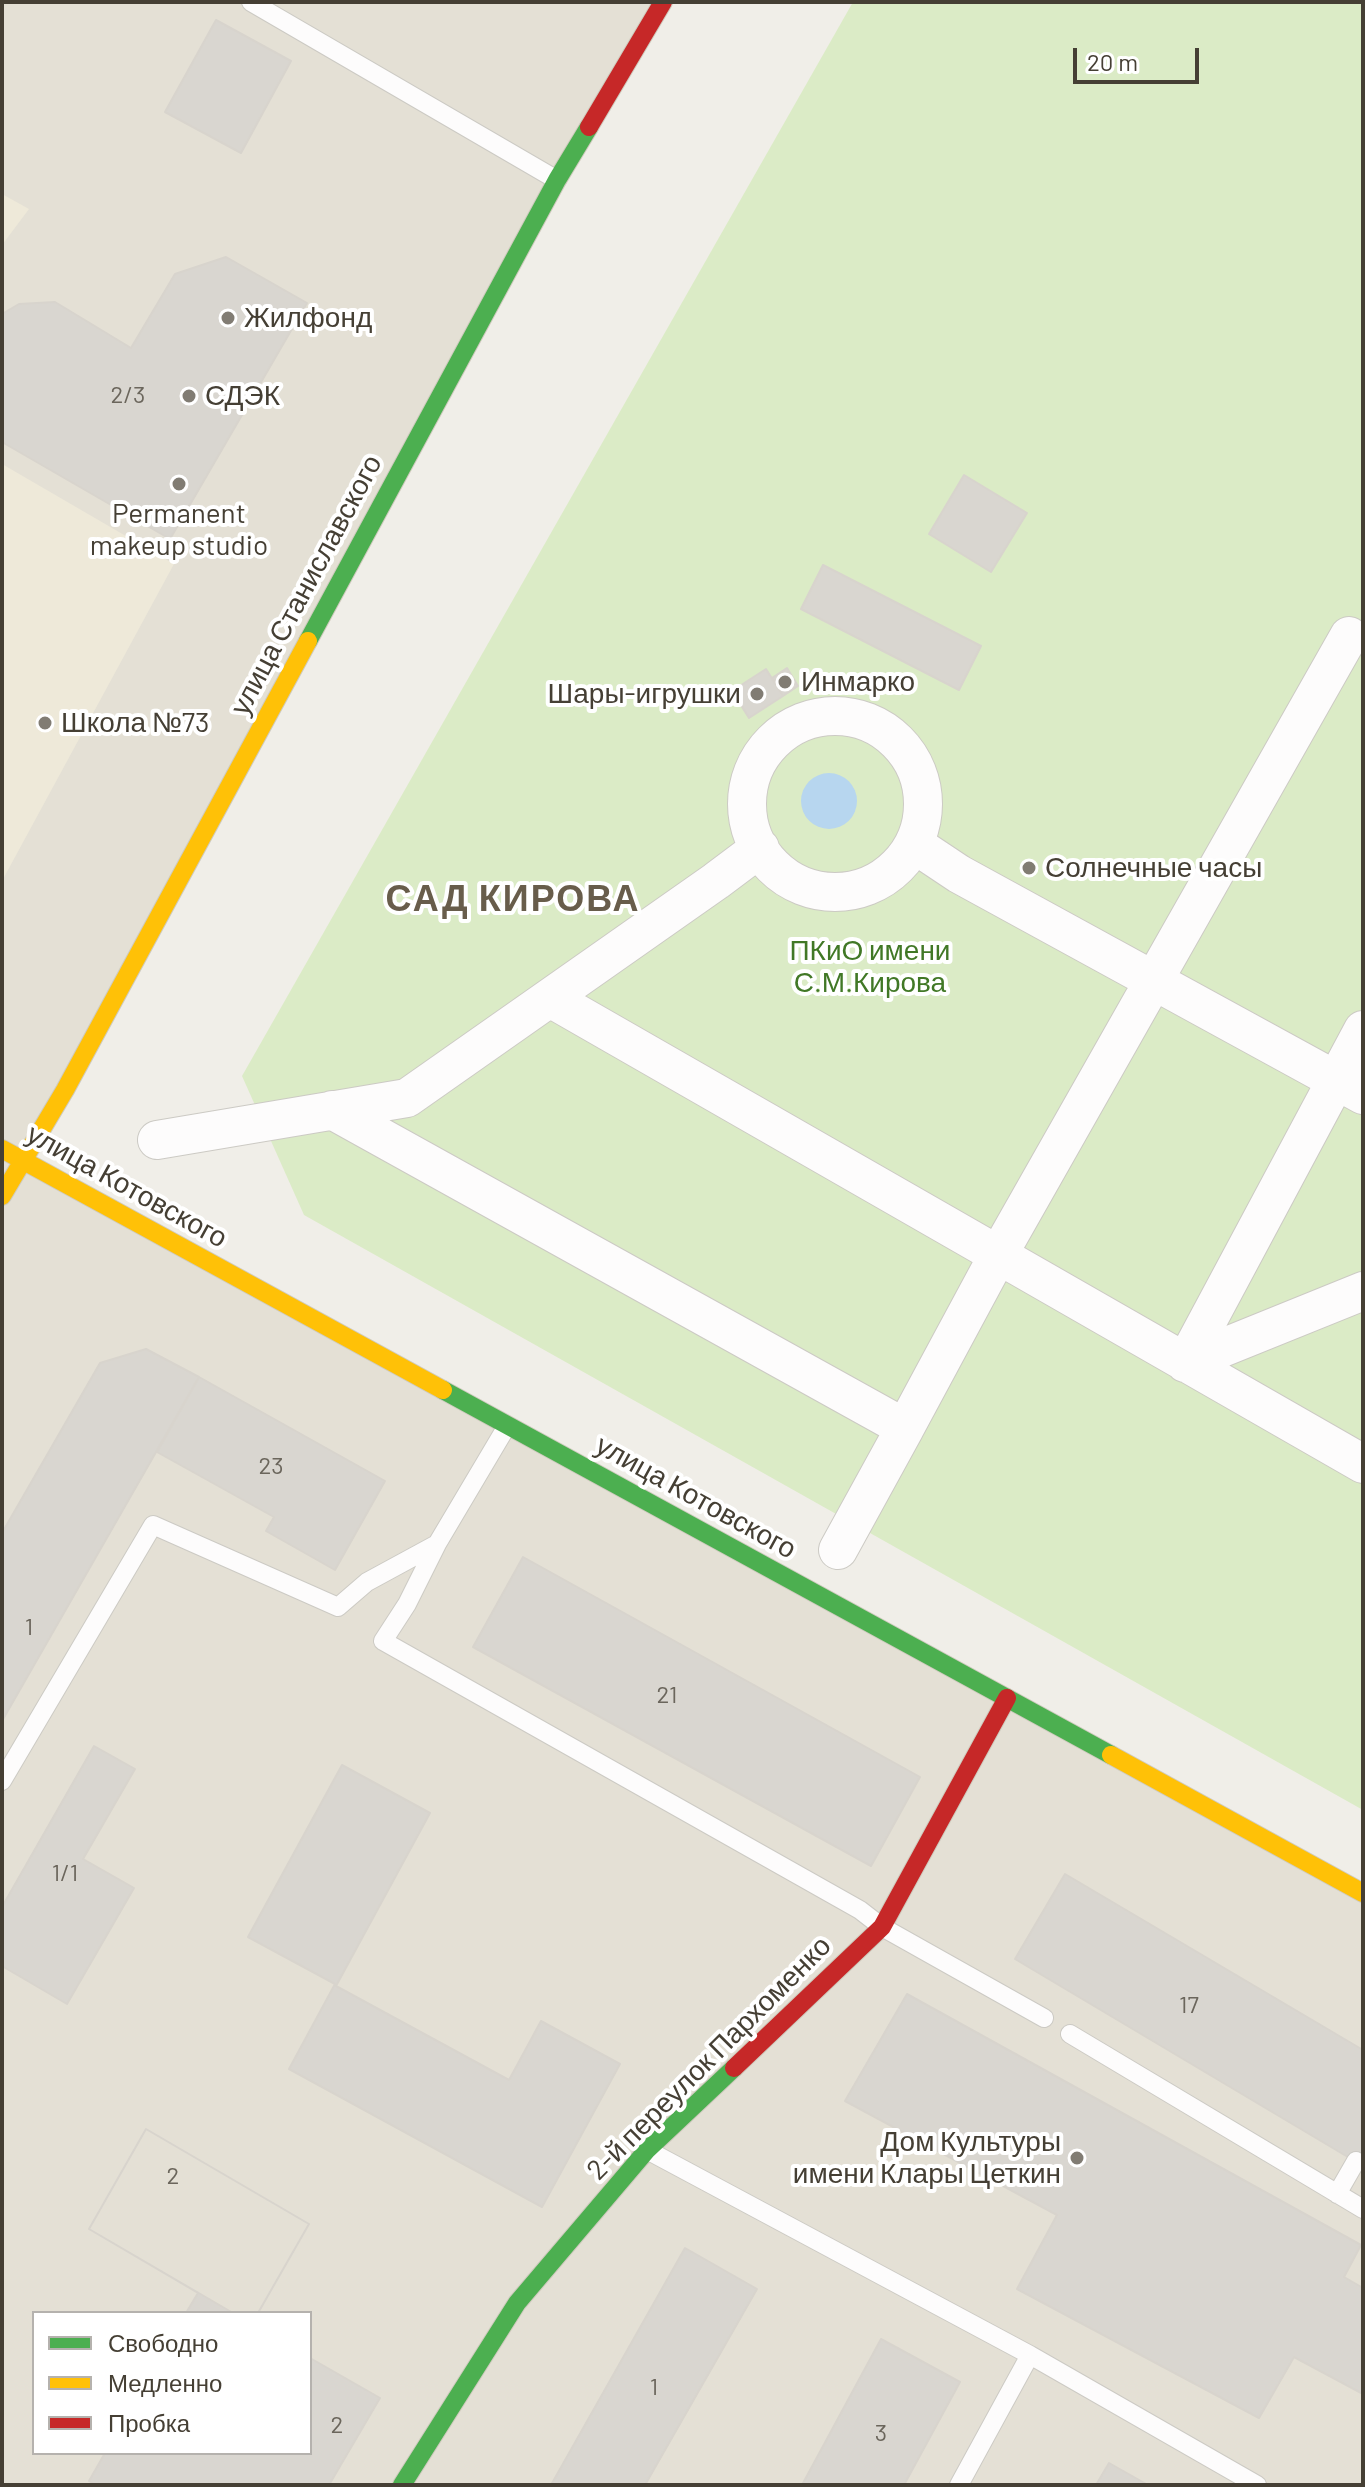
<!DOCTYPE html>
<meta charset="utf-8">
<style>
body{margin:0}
#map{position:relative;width:1365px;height:2487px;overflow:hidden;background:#f0eee8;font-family:Barlow,sans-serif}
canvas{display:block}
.frame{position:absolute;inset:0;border:4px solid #453f34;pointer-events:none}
.legend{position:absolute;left:32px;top:2311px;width:280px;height:144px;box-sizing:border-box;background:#fff;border:2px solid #b5b2ae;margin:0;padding:10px 14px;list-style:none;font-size:24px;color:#453f34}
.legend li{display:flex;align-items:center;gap:16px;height:40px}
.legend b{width:40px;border:2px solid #b5b2ae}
.scale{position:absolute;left:1073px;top:48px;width:126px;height:36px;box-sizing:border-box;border:4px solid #453f34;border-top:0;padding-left:10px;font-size:24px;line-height:28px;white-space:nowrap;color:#453f34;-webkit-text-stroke:6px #fff;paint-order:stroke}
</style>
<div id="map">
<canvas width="1365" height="2487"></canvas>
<div class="frame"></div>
<ul class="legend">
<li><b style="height:10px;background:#4caf50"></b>Свободно</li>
<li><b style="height:10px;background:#ffc107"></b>Медленно</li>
<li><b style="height:10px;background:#c62828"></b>Пробка</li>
</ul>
<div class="scale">20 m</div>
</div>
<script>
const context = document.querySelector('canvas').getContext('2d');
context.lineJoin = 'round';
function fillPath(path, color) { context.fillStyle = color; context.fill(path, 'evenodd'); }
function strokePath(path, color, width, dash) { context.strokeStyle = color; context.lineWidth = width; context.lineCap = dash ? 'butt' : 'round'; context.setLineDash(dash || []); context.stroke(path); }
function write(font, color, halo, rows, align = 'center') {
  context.font = font + ' Barlow,sans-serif'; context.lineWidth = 8; context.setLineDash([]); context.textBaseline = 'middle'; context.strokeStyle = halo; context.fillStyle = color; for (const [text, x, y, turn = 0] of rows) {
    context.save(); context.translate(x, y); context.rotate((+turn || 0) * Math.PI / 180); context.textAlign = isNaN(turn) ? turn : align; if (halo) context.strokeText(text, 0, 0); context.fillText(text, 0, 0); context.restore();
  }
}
fillPath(new Path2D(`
 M 2,2 L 663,2 L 22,1160 L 1363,1893 L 1363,2485 L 2,2485 ZM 34,2313 L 310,2313 L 310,2453 L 34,2453 Z`), '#e4e0d5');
fillPath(new Path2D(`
 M 2,194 L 29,209 L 2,245 Z
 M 2,464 L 174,564 L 2,881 Z`), '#eee9d9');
fillPath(new Path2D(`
 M 853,2 L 1363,2 L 1363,1810 L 304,1215 L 242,1076 Z`), '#dbebc6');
fillPath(new Path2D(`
 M801 801a28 28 0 1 1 56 0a28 28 0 1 1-56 0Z`), '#b7d6ef');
const building = new Path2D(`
 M 216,20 L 291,61 L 241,153 L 165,112 Z
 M 226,257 L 307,303 L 170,539 L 2,442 L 2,314 L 19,304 L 55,302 L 131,348 L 175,274 Z
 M 964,475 L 1027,513 L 991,572 L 929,534 Z
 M 823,565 L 981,646 L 959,690 L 801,609 Z
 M 787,668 L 798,686 L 783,696 L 772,678 Z
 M 766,669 L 783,696 L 749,718 L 732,691 Z
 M 146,1349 L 199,1377 L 2,1721 L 2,1533 L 100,1363 Z
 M 199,1377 L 385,1481 L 335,1570 L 266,1531 L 274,1517 L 157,1452 Z
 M 523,1557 L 920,1777 L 871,1866 L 473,1647 Z
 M 94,1746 L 135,1769 L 83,1859 L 134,1888 L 67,2004 L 2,1966 L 2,1907 Z
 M 342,1765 L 430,1813 L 336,1986 L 509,2080 L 541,2021 L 620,2064 L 542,2207 L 289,2069 L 335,1984 L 248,1937 Z
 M 1065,1874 L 1363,2050 L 1363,2166 L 1015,1959 Z
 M 907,1994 L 1361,2245 L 1344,2277 L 1363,2288 L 1363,2394 L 1294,2357 L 1259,2418 L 1017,2289 L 1057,2215 L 845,2101 Z
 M 146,2129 L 309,2224 L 258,2313 L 186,2313 L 198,2293 L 89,2229 Z
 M 146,2129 L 309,2224 L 258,2313 L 233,2313 L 89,2229 Z
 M 685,2248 L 757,2289 L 645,2485 L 551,2485 Z
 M 881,2339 L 960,2382 L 904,2485 L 802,2485 Z
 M 310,2358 L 380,2398 L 329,2485 L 96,2485 L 89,2481 L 105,2453 L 310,2453 Z
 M 1109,2463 L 1148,2485 L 1096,2485 Z`);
fillPath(building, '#d9d6d0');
strokePath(building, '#d8d4cd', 2);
const lane = new Path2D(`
 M 251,2 L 557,180
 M 437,1544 L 407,1604 L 383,1641 L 860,1910 L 882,1927 L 1044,2018
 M 2,1781 L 153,1525 L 338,1607 L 367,1582 L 437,1544 L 507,1426
 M 1070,2034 L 1363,2209
 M 647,2150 L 1030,2355 L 1257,2485
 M 1337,2194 L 1356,2161
 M 959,2485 L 1030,2355`);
const street = new Path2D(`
 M747 804a88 88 0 1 1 176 0a88 88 0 1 1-176 0Z
 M 914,844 L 959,874 L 1363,1095
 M 550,998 L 1363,1464
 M 1363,1030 L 1185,1363 L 1363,1291
 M 332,1110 L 905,1428 L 997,1257 L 1349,636
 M 157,1140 L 407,1098 L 716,881 L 760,848
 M 838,1550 L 905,1428`);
const fast = new Path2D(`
 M 308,641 L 557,180 L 589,127
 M 443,1390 L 1111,1755
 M 402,2485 L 517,2303 L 647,2150 L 734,2068`);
const slow = new Path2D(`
 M 2,1149 L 443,1390
 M 2,1196 L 65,1090 L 308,641
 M 1111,1755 L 1363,1893`);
const jam = new Path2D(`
 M 589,127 L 663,2
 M 734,2068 L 882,1927 L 1007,1698`);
strokePath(lane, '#cccac4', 20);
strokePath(street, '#cccac4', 40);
strokePath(fast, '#cfcbbe', 20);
strokePath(slow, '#cfcbbe', 20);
strokePath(jam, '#cfcbbe', 20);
strokePath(lane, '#fdfcfc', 18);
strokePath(street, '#fdfcfc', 38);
strokePath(fast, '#4caf50', 18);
strokePath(slow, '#ffc107', 18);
strokePath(jam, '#c62828', 18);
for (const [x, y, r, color] of [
 [228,318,8,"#817c73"],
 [189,396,8,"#817c73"],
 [179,484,8,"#817c73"],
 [785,682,8,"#817c73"],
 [757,694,8,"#817c73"],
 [45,723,8,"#817c73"],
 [1029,868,8,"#817c73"],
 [1077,2158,8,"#817c73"]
]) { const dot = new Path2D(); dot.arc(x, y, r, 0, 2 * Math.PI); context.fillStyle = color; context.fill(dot); strokePath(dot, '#fff', 3); }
write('24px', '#6b665c', null, [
 ["2/3",128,395],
 ["23",271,1466],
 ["1",29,1627],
 ["21",667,1695],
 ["1/1",65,1873],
 ["17",1189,2005],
 ["2",173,2176],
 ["1",654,2387],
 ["2",337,2425],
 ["3",881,2433]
]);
write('28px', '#453f34', '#fff', [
 ["Жилфонд",244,318],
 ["СДЭК",205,396],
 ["Permanent",179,514,"center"],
 ["makeup studio",179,546,"center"],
 ["Инмарко",801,682],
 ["Шары-игрушки",741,694,"right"],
 ["Школа №73",61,723],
 ["Солнечные часы",1045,868],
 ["Дом Культуры",1061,2142,"right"],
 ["имени Клары Цеткин",1061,2174,"right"]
], 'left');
write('28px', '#453f34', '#fff', [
 ["улица Станиславского",306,585,-62],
 ["улица Котовского",127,1186,29],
 ["улица Котовского",696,1497,29],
 ["2-й переулок Пархоменко",709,2058,-45]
]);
write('28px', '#417826', '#fff', [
 ["ПКиО имени",870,951],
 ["С.М.Кирова",870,983]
]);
context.letterSpacing = '2px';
write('bold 36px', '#685d4b', '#fff', [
 ["САД КИРОВА",513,899]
]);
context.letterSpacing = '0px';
</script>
